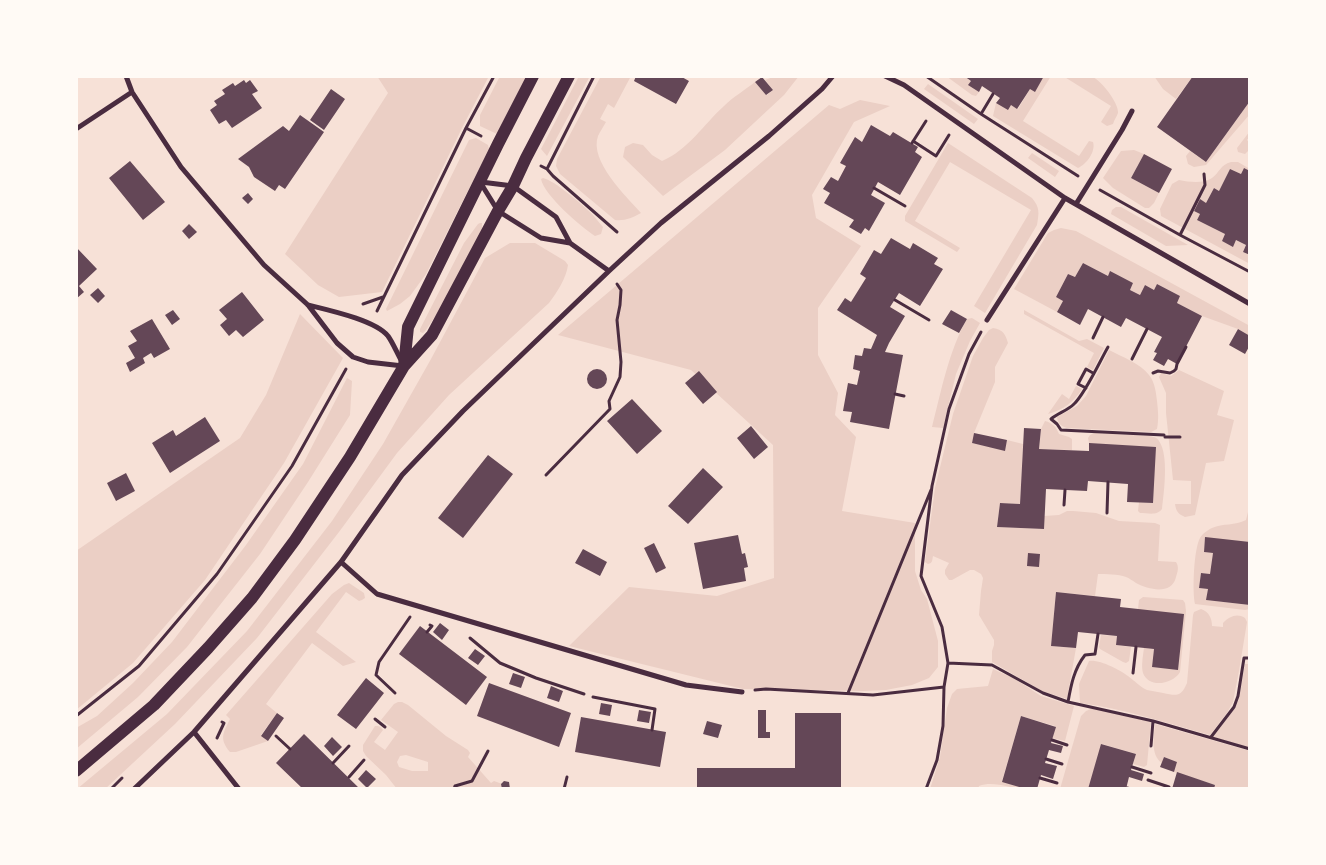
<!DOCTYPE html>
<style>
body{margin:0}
#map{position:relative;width:1326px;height:865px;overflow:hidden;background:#f7e1d7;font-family:"Playfair Display",serif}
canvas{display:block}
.frame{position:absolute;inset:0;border:78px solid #fffaf5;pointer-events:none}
</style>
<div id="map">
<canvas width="1326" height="865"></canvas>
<div class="frame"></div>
</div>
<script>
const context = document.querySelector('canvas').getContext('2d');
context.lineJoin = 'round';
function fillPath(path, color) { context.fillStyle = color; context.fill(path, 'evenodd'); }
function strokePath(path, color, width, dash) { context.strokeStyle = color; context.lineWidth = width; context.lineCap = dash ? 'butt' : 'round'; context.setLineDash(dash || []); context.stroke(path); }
fillPath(new Path2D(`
 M 377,76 L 489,76 L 463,126 L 382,292 L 339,297 L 318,285 L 285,254 L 388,93 Z
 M 500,76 L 527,76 L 497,134 L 480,126 L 480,115 Z
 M 579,76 L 590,76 L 547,156 L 541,149 Z
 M 601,76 L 631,76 L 614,108 L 608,104 L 600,119 L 606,122 C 603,127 600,132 598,136 C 589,161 626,196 641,213 C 632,218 625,221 615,220 L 560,174 L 556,166 L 557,159 Z
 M 776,76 L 799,76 L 784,95 L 725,150 L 663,196 L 623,157 L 625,147 L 633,143 L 643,145 L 652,155 L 662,161 C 688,150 704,124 724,106 C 733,97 745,90 755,82 L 767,95 L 773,90 L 765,80 Z
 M 946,76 C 965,76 967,74 979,92 L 976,96 L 972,95 Z
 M 1044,76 L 1051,76 L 1023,121 L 1079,156 L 1089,141 L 1093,142 C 1096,151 1087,164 1078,168 L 993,116 L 996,103 L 1011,105 L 1018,109 L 1030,89 Z
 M 1063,76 C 1071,76 1082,74 1090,76 C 1100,78 1119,103 1118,113 C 1117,116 1114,120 1113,124 L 1107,126 L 1101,122 L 1111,106 Z
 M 1154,76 L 1193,76 L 1176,99 L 1163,89 Z
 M 928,84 L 978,119 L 974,124 L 924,89 Z
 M 860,100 L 890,106 L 854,122 L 812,195 L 816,218 L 861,246 L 818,308 L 818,355 L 838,393 L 835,415 L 856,437 L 842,511 L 915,523 L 915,571 L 921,590 L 927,599 L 938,641 L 938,667 L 929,678 L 912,685 L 886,690 L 863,691 L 743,689 L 569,646 L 629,587 L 717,596 L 774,578 L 773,445 L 691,370 L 558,335 L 829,105 L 840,109 Z
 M 1250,101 L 1250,114 L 1206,165 L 1194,167 L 1188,164 L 1186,156 L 1190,151 L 1206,162 Z
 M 1250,131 L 1250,136 L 1247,140 L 1250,143 L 1250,149 L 1245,154 L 1238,152 L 1237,148 Z
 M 476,138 L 488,145 L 489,149 L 426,274 L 410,296 L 400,304 L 387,311 L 386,309 L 469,140 Z
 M 948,143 L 1032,198 C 1040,208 1039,212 1037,225 L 985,313 L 974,306 L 1031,210 L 950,162 L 915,221 L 960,248 L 957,252 L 905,221 L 905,216 Z
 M 1134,150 L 1144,154 L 1131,178 L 1159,193 L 1154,203 L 1149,208 L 1145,208 L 1113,188 L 1103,178 L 1121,151 Z
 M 1032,153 L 1059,171 L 1055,177 L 1028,158 Z
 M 1231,162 L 1238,162 L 1250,169 L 1250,171 L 1244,168 L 1241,174 L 1230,169 L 1219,191 L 1214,188 L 1206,203 L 1200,200 L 1194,211 L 1200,214 L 1197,220 L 1225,234 L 1222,241 L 1233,246 L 1236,240 L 1246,245 L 1243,252 L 1250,255 L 1250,264 L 1161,216 L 1160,209 L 1172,184 L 1179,180 C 1189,182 1203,184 1212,178 C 1220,172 1220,165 1231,162 Z
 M 543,178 C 554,180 584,206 592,214 C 596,218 599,223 603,227 L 601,234 L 595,236 C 581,227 544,195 541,179 Z
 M 1116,207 L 1121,207 L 1188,245 L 1166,246 L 1111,214 L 1112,210 Z
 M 480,223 L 482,223 L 482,230 L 442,306 L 426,330 L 423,333 L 420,332 L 420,329 L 464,243 L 478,224 Z
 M 1061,228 L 1076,231 L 1250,326 L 1250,336 L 1238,329 L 1202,316 L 1177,303 L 1180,296 L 1157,284 L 1154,290 L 1145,285 L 1140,295 L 1130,290 L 1133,283 L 1110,272 L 1108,276 L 1083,263 L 1075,277 L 1068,274 L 1056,297 L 1063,301 L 1057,312 L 1014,289 L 1048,233 L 1054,230 Z
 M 510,243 L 535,243 L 565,261 L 568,265 C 566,279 557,292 549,303 L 449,395 L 397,453 L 339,532 L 257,638 L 175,724 L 105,789 L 77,789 L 167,714 L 247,631 L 332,521 L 383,444 L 431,359 L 485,258 Z
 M 1024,310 L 1079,341 L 1087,339 L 1104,348 L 1093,370 L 1087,367 L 1094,353 L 1024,314 Z
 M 300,314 L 343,358 L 284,463 L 205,580 L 133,663 L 76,710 L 76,551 L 240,438 L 266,395 Z
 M 972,318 L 980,323 L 970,341 L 956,374 L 943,428 L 932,427 C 941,392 949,350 967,319 Z
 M 993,328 C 1003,330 1005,333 1008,343 L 995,367 L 995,382 L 974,433 L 972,443 L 1004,450 L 1007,440 L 1023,444 L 1020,504 L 1000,503 L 997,527 L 1044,529 L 1044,516 L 1059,515 L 1067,511 L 1073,511 L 1096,513 L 1119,521 L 1155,523 L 1160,525 L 1158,561 L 1176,562 C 1179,567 1178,571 1176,577 C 1172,595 1149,590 1136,583 C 1133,581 1129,578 1126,577 C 1118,574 1106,574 1098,574 L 1095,596 L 1056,592 L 1051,646 L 1076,648 L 1067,699 L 1042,691 L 992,662 L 992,651 L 994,645 L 994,640 L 979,615 L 981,591 L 983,578 L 981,574 L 974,570 L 970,570 L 952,580 L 949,580 L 945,574 L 945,570 L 949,563 L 933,556 C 932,560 933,563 928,564 L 925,562 L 935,488 L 953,414 L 973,356 L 983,338 L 989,330 Z
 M 1109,350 C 1122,357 1140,363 1149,375 C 1155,382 1156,393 1157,401 C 1158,410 1159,419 1157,429 L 1151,432 L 1067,428 C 1061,426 1058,424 1057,417 L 1077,406 L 1086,396 Z
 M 1179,370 L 1224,391 L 1217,415 L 1234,420 L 1224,461 L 1206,463 L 1195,515 L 1185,517 C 1178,514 1176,511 1175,504 L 1191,504 L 1191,481 L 1173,480 L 1166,413 L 1166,393 L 1159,377 L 1161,373 L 1171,376 Z
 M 347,378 L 352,381 L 350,415 L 308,482 L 260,554 L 187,647 L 138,697 L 76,749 L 76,728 L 97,716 L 133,683 L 172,642 L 246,545 L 303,464 Z
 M 1076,386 L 1082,389 C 1074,402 1063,410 1048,414 L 1062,394 L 1069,399 Z
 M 1045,421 C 1053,423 1056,427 1059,434 L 1069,437 L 1072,439 L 1072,450 L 1039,449 L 1041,429 Z
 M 1094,433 L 1149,436 C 1154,437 1157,437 1159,441 C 1169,455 1164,492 1162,509 C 1157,516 1148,513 1140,513 L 1138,511 L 1139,502 L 1153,503 L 1089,443 L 1088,438 L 1090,435 Z
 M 1250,504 L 1249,542 L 1205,538 L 1204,552 L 1213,553 L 1210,574 L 1201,573 L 1199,588 L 1208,589 L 1207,600 L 1250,605 L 1250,609 L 1245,610 L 1195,604 C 1192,591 1194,548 1200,538 C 1202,534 1208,530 1212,528 C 1223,523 1235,526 1246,520 Z
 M 349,583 L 364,593 L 365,598 L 362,600 L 359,601 L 346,592 L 316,632 L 356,662 L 343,666 L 312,643 L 266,704 L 277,713 L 261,735 L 268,741 L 236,752 L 230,752 C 219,739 223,733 230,719 L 226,715 L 332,594 L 344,585 Z
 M 1143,597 L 1183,600 L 1185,603 L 1186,611 L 1180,672 C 1173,684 1149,689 1143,673 C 1141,666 1143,656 1144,648 L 1154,649 L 1152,667 L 1178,669 L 1138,609 L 1139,600 Z
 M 1201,609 C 1209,612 1212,618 1212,626 L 1223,627 L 1223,623 C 1230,616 1237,613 1245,618 L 1247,622 L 1239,671 L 1233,702 L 1227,713 L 1210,735 C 1167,723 1124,709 1080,703 L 1079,684 L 1089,661 C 1099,659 1120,670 1128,676 C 1135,681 1140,687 1147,690 C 1152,691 1158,692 1163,693 C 1177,696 1181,697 1187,683 L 1193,615 L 1194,612 Z
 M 1101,635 L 1117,636 L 1116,645 L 1131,647 L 1129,661 L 1126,663 L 1123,662 L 1100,649 L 1099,647 Z
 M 1245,664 L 1250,664 L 1250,748 L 1213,737 L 1235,708 L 1239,699 Z
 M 993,669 L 1015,679 L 1041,696 L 1074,706 L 1065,741 L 1052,738 L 1055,726 L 1021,716 L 1002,781 L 1026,789 C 1010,789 994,780 979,786 L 978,789 L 930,789 L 940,757 L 947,708 L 952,694 L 957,689 L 988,686 Z
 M 398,702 L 402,702 L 408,705 L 446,736 L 468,750 L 470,753 L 468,757 L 491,783 L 494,781 L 516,789 L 397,789 L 386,775 L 366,756 L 363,751 L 363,745 L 375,726 C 379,726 380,726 383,730 L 374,742 L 385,750 L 398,732 L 381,720 L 394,704 ZM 406,755 L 428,762 L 428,771 L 412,771 L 399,767 L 397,762 L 400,756 Z
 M 1091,709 L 1099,709 L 1151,722 L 1147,765 L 1144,767 L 1133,764 L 1136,754 L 1102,744 L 1088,789 L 1060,789 L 1081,716 L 1086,711 Z
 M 1155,724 L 1250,751 L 1250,789 L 1214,789 L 1215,785 L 1174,772 L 1177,762 L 1164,757 L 1162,763 C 1150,755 1154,736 1155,724 Z`), '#ebcfc5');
fillPath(new Path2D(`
 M 636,76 L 680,76 L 689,81 L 676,104 L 634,81 Z
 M 964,76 L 1044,76 L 1035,92 L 1030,89 L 1017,109 L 1011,105 L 1008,110 L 996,103 L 1000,98 L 982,86 L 979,92 L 968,85 L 971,81 Z
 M 1193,76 L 1250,76 L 1250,101 L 1206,162 L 1157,127 Z
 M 762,77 L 773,90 L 766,95 L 755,82 Z
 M 244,80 L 246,83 L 250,80 L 258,91 L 252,94 L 262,108 L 232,128 L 226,120 L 219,124 L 210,110 L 217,105 L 214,101 L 225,94 L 222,90 L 233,83 L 235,86 Z
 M 331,89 L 345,99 L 324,130 L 310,120 Z
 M 300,115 L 324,132 L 285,189 L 279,185 L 275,191 L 254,177 L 249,167 L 238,159 L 283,126 L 289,131 Z
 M 871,125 L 890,136 L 893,132 L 918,147 L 915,152 L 922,157 L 900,195 L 878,182 L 871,195 L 885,203 L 869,231 L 865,228 L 861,234 L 849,227 L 854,220 L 824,203 L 830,193 L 823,189 L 831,177 L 838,181 L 846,166 L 840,163 L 855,137 L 862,142 Z
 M 1144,154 L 1172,169 L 1159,193 L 1131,178 Z
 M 130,161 L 165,202 L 143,220 L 109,178 Z
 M 1244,168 L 1250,171 L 1250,255 L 1243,252 L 1246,245 L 1236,240 L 1233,247 L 1222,241 L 1225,234 L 1197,220 L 1200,214 L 1194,211 L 1200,199 L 1206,203 L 1214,188 L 1219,191 L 1230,169 L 1241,174 Z
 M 248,193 L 253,199 L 248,204 L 242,198 Z
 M 189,224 L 197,232 L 189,239 L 182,231 Z
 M 891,238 L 910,249 L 913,243 L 938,258 L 934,264 L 943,269 L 920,306 L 899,293 L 890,307 L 905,316 L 889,343 L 885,352 L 903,355 L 889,429 L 850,422 L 852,412 L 843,411 L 848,383 L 857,385 L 860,371 L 853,369 L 855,355 L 862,356 L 864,348 L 871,349 L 877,335 L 837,310 L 845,298 L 851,302 L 866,278 L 860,274 L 874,250 L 881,254 Z
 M 76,247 L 97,269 L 79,286 L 84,292 L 76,299 Z
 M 1083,263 L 1108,276 L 1110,271 L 1133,283 L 1130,290 L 1140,295 L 1145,285 L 1154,290 L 1157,284 L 1180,296 L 1177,303 L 1202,316 L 1177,364 L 1168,359 L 1164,366 L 1153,360 L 1157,353 L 1154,352 L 1162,337 L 1126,318 L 1121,327 L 1088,309 L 1080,325 L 1057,312 L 1063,301 L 1056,297 L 1068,274 L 1075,277 Z
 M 98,288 L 105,296 L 98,303 L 90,295 Z
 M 242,292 L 264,320 L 243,337 L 236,330 L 229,336 L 220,325 L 227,319 L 219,310 Z
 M 173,310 L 180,319 L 172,325 L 165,315 Z
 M 951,310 L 967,319 L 959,333 L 942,324 Z
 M 152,319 L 170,349 L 154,358 L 151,353 L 143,358 L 145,363 L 130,372 L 126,363 L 135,358 L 128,346 L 137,341 L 130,331 Z
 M 1238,329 L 1250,336 L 1250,345 L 1245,354 L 1229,345 Z
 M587 379a10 10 0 1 1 20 0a10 10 0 1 1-20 0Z
 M 699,371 L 717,392 L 703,404 L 685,383 Z
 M 632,399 L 662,431 L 637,454 L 607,421 Z
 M 205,417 L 220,441 L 170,473 L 152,443 L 173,430 L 176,436 Z
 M 751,426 L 768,447 L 754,459 L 737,438 Z
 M 1024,428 L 1041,429 L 1039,449 L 1089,451 L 1089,443 L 1156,447 L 1153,503 L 1127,502 L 1128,484 L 1088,481 L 1087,491 L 1046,489 L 1044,529 L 997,527 L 1000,503 L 1020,504 Z
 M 974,433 L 1007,440 L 1005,451 L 972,443 Z
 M 488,455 L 513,474 L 463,538 L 438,518 Z
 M 703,468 L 723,487 L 688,524 L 668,506 Z
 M 126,473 L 135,491 L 116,501 L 107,483 Z
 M 738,535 L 742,554 L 745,553 L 748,567 L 744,568 L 746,581 L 703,589 L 694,543 Z
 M 1205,537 L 1250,542 L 1250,605 L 1206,600 L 1208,589 L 1199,588 L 1201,573 L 1210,574 L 1213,553 L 1204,552 Z
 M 654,543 L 666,568 L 656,573 L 644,548 Z
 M 583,549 L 607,562 L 600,576 L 575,563 Z
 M 1028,553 L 1040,554 L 1039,567 L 1027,566 Z
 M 1056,592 L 1121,599 L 1120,607 L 1184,614 L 1178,670 L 1152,667 L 1154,649 L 1116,645 L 1117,636 L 1078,632 L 1076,648 L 1051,646 Z
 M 440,623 L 449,630 L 442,640 L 433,632 Z
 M 420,626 L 487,677 L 466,705 L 399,654 Z
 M 475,649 L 485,656 L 478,665 L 468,658 Z
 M 513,673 L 525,677 L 521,688 L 509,684 Z
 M 366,678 L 384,693 L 356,729 L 337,715 Z
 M 489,683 L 571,713 L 559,747 L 477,716 Z
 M 551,686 L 563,691 L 559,702 L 547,698 Z
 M 601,703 L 612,705 L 610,716 L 599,714 Z
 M 639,710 L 651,712 L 649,723 L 637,721 Z
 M 758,710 L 766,710 L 766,732 L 770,732 L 770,738 L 758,738 Z
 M 277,713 L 284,718 L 268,741 L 261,736 Z
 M 795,713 L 841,713 L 841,789 L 697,789 L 697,768 L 795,768 Z
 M 1021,716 L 1056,727 L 1051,743 L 1063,746 L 1061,753 L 1049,750 L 1045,763 L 1057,766 L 1053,779 L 1041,775 L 1037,789 L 1026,789 L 1002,782 Z
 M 581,717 L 666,732 L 660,767 L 575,752 Z
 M 707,721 L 722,725 L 718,738 L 703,734 Z
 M 304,734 L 360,789 L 303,789 L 276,763 Z
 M 332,737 L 342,747 L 333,756 L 324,746 Z
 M 1101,744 L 1136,754 L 1131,770 L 1144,774 L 1142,781 L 1129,777 L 1126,789 L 1088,789 Z
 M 1164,757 L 1177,762 L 1174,772 L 1160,767 Z
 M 366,770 L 376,779 L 367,788 L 358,779 Z
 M 1177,772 L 1215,785 L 1214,789 L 1172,789 Z
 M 504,781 L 509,782 L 510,789 L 502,789 L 501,784 Z`), '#644757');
strokePath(new Path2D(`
 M 926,76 L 981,114 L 1078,176
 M 981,114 L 993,94
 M 466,128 L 481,136
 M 913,141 L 936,156 L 949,135
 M 912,143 L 926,121
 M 541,166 L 547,169 L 553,176 L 617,232
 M 547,169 L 594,76
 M 874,188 L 905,206
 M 1100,190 L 1180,235 L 1250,272
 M 1180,235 L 1205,185 L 1204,174
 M 895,300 L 929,320
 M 363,304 L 383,297
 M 377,311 L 466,128 L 494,76
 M 1093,338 L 1103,317
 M 1108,347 C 1100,361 1085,394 1074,404 C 1067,411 1058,413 1051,419 L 1057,424 L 1061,430 L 1164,435
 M 1132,359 L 1147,329
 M 1153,373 L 1158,371 L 1170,373 L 1174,371 L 1176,369 L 1177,364 L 1186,347
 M 1086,388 L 1078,384 L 1086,369 L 1093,373
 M 895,394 L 904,396
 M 1165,437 L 1180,437
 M 546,475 L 610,409 L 609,401 L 620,377 L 621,362 L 617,320 L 620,305 L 621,290 L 617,284
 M 1064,505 L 1065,490
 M 1107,513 L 1108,482
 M 427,632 L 432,626 L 430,625
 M 470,638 L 500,663 L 536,678 L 584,694
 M 948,663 L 992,665 L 1043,693 L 1068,702 L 1153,721 L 1250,749
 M 1133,673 L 1136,647
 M 755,690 L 766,689 L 873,695 L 944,687
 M 395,693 L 376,675 L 379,662 L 410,617
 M 848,693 L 931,490
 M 593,697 L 655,709 L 652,730
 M 1068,702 C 1071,685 1074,669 1085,655 L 1095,654 L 1098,634
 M 76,716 L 139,666 L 217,574 L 292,466 L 346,369
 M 375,719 L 385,727
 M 276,736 L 290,749
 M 1211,737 L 1234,707 L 1238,696 L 1244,658 L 1250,658
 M 217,738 L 224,723 L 222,722
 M 1052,740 L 1067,745
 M 1151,746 L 1153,721
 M 1046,759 L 1062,764
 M 333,763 L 349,746
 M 1132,767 L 1151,773
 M 349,777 L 364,760
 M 1040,778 L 1057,783
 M 1148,780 L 1169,787 L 1168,789
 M 1127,788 L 1131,789
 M 111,789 L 122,778
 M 454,789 L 455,786 L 472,781 L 488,751
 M 564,789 L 567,777
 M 926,789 L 937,760 L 943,726 L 944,687 L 948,663 L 942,627 L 921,576 L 932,486 L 949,409 L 969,354 L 981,332`), '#4a2c40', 3);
strokePath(new Path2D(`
 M 126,76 L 132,92 L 181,167 L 264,265 L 308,305 L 337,343 L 353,357 L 368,362 L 403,366
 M 885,76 L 904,85 L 1065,198 L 1250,304
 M 76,129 L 132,92
 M 480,182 L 498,211 L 541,238 L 570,243 L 609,271 L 661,223 L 769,136 L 822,89 L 833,76
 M 481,182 L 513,186 L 556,217 L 570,243
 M 1076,204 L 1122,130 L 1132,111
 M 308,305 C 328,310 375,320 388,336 C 393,343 397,353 401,360
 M 987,320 L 1065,198
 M 341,562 L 377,594 L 686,685 L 742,692
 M 194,732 L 239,789
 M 134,789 L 194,732 L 341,562 L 402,475 L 463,411 L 609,271`), '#4a2c40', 5);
strokePath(new Path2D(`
 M 404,366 L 408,327 L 498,144 L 533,76
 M 76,771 L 154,705 L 208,648 L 252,598 L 295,540 L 350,457 L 404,366 L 432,335 L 498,211 L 513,186 L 526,158 L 569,76`), '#4a2c40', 12);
</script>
